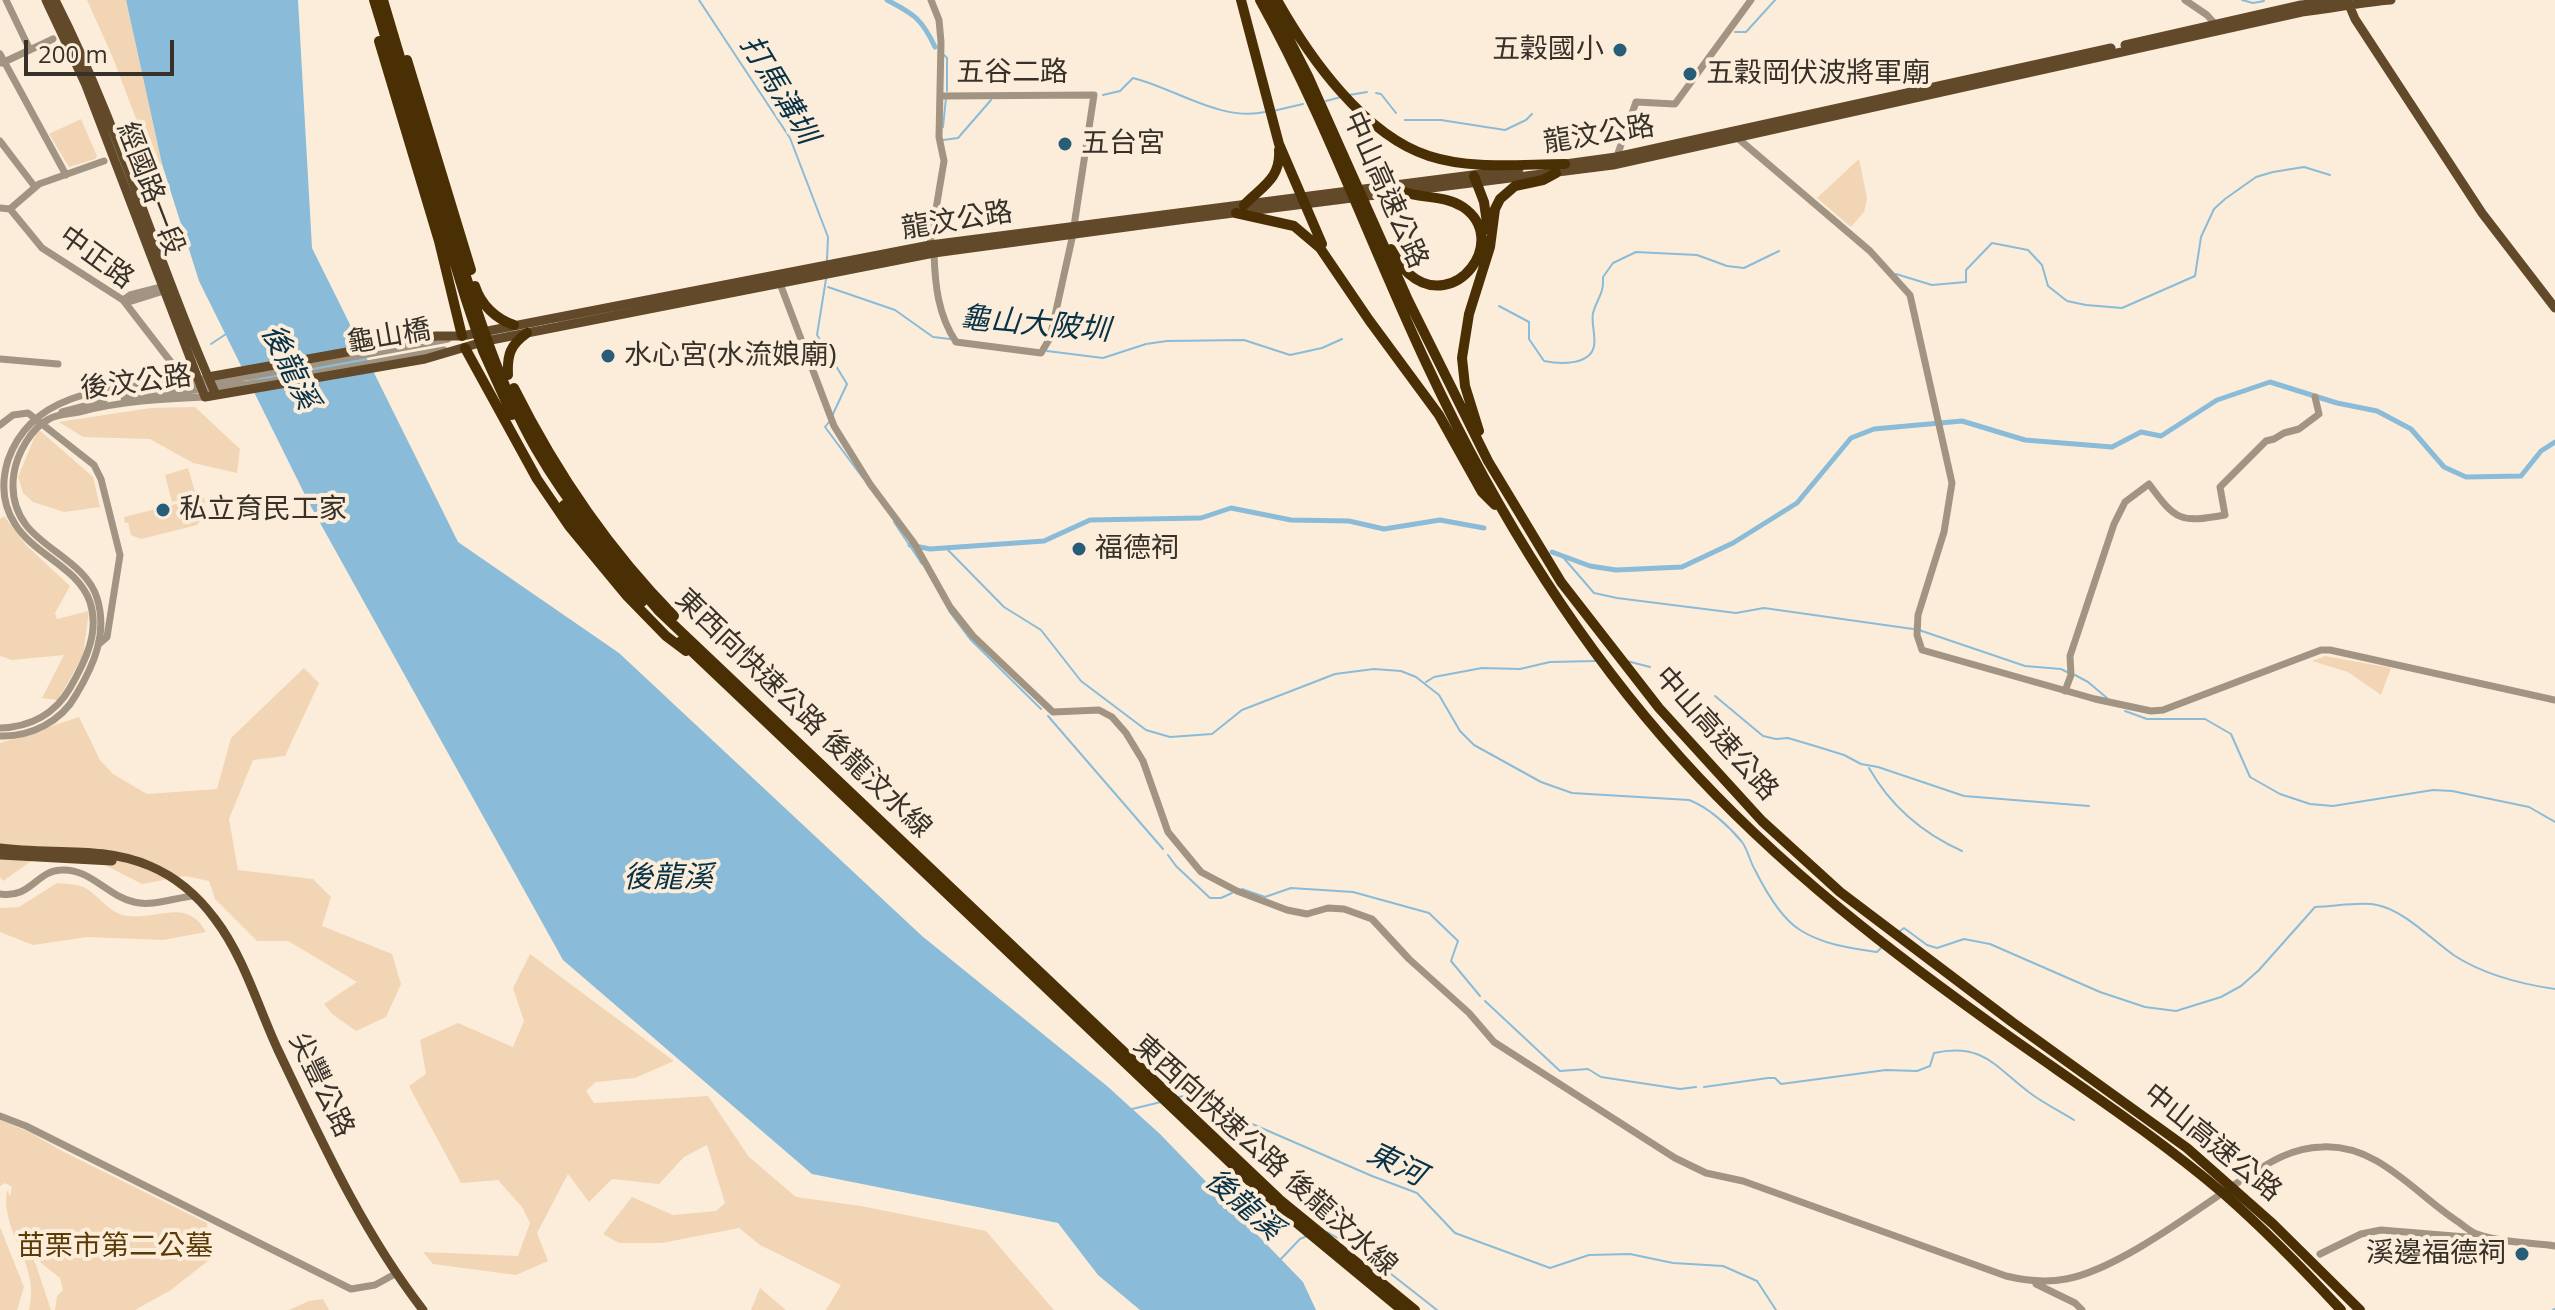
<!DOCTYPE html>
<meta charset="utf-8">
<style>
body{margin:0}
#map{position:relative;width:2555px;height:1310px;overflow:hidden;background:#fcedda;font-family:"Open Sans",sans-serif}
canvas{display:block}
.scale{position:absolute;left:24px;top:40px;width:150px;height:36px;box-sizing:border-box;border:4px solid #37312a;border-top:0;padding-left:10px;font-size:24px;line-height:28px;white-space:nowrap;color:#37312a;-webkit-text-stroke:6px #fcedda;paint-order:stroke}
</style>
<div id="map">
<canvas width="2555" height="1310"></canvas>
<div class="scale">200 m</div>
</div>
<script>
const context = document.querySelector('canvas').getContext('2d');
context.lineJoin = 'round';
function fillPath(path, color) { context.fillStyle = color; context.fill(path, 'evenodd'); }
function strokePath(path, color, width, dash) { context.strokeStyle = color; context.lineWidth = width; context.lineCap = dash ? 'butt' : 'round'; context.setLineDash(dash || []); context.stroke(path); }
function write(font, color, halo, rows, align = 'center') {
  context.font = font + ' "Open Sans","Noto Sans TC",sans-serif'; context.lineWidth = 8; context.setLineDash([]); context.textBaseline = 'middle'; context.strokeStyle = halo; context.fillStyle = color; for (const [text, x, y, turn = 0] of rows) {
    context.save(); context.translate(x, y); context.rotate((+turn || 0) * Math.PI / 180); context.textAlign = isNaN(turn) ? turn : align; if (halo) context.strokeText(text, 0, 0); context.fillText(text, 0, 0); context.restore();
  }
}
fillPath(new Path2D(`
 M 87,0 L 126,0 L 162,164 L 152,161 L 113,58 Z
 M 81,119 L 97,156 L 95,159 L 69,167 L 49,134 Z
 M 1859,159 L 1867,198 L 1864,212 L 1851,227 L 1817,198 Z
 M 195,407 L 240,449 L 237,473 L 193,463 L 150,439 L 83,437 L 59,422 L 151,408 Z
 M 38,429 L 93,477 L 100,507 L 64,512 L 33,502 L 23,493 L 18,477 Z
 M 188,468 L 196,495 L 172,502 L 165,475 Z
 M 204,497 L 205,503 L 201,505 L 205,514 L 197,525 L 141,539 L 131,535 L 128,523 L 125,523 L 124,517 Z
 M 4,516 L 26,545 L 70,586 L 55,613 L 57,619 L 89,611 L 83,656 L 58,700 L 42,698 L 64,655 L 12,660 L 0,656 L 0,519 Z
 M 2325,656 L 2391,668 L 2381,695 L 2348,672 L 2312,661 Z
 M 304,668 L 319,683 L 285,756 L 253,760 L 229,819 L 238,870 L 313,879 L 331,897 L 322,926 L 392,954 L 401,984 L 386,1017 L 356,1031 L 332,1014 L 324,1004 L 357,982 L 288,941 L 257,941 L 215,899 L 209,881 L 185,876 L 142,884 L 91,858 L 37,857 L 3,881 L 0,877 L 0,743 L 79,717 L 100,760 L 113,774 L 147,794 L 217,789 L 231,738 Z
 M 57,883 C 66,884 80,884 87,889 C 101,898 110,914 128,916 C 158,920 187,897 206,932 L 163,940 L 88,937 L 33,945 L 0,932 L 0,908 L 19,907 Z
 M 530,954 L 674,1061 L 635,1078 L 596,1082 L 586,1091 L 594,1103 L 708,1096 L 749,1157 L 796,1197 L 861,1206 L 986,1231 L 1054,1310 L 826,1310 L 841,1285 L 760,1245 L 739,1228 L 662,1243 L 619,1243 L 603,1234 L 632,1197 L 673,1215 L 716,1211 L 725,1203 L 707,1145 L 684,1157 L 659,1184 L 612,1179 L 589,1202 L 568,1174 L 537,1233 L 548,1261 L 516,1275 L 433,1264 L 423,1252 L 518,1256 L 530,1223 L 522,1207 L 498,1180 L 461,1183 L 409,1086 L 426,1074 L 420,1040 L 458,1023 L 513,1047 L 524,1021 L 513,988 Z
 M 0,1120 L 27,1131 L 64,1152 L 207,1223 L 209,1260 L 171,1290 L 135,1310 L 55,1310 L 57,1296 L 63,1290 L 60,1278 L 41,1263 L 23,1239 L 36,1265 L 51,1310 L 29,1310 C 41,1263 0,1234 7,1190 L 10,1196 L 12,1187 L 5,1183 L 0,1186 Z
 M 0,1227 L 24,1287 L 17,1310 L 0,1310 Z
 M 760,1288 L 786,1310 L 751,1310 Z
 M 323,1299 L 329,1310 L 289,1310 L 309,1301 Z`), '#f1d5b4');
fillPath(new Path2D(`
 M 126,0 L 298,0 L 312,248 L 458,542 L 619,653 L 922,936 L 1107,1086 L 1160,1134 L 1303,1282 L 1316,1310 L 1140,1310 L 1098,1275 L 1058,1223 L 812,1174 L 563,960 L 309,503 L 199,281 L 162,164 Z`), '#8abbd8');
strokePath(new Path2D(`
 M 699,0 L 790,138 L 828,237 L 827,260
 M 2242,0 L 2253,3 L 2264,1
 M 1735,32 L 1746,32 L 1775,0
 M 944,55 L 947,58 L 947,91
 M 1376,93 L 1381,94 L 1396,113
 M 1103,95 L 1120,91 L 1133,78 C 1174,88 1221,122 1265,112
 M 1349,95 L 1367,92
 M 1326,101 L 1341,97
 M 1273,111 L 1303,104
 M 1405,120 L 1441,120 L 1505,130 L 1526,120 L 1532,114
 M 943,127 L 946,98
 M 943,140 L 958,138 L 991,100
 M 1896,274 L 1932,285 L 1966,282 L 1966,270 L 1992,243 L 2028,250 L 2042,265 L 2048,286 L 2067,301 L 2086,305 L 2122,308 L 2195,276 L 2201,237 L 2214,209 L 2225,199 L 2256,177 L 2273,172 L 2304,167 L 2330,175
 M 826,279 L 817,335 L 847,384 L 832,416
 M 828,287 L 895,310 L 933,337 L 950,339
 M 1499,306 L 1529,322 L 1529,339 L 1544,361 C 1559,364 1590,366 1594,346 C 1596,335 1591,324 1593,313 C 1597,298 1604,295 1603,277 L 1613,263 L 1636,252 L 1697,255 L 1727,266 L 1744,268 L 1779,251
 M 211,344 L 226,334
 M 1047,351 L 1103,358 L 1146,344 L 1167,341 L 1244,340 L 1290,355 L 1322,348 L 1342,339
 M 829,422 L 825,427 L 863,478
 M 894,522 L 922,564
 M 946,548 L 1004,607 L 1041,630 L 1081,681 L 1146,730 L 1170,737 L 1212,734 L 1242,710 L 1335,674 L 1374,669 L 1401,671 L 1416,677 L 1439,695 L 1460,731 L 1474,745 L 1541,782 L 1572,793 L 1689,800 C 1708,807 1729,826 1742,842 C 1748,850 1750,862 1755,870 C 1765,890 1781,918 1800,930 C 1824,945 1850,948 1877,952 L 1883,946
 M 1562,556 L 1594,593 L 1617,598 L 1736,613 L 1764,608 L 1913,629
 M 949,611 L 970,639 L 1041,709
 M 1919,630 L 2025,666 L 2061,669 L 2069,673
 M 1627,661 L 1650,667
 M 2075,675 L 2088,682 L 2107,698
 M 1426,682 L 1434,677 L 1482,668 L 1520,669 L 1550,662 L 1596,661
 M 1715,696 L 1763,736 L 1776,739 L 1788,738 L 1815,746 L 1844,755 L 1861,764 L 1878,767 L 1964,796 L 2089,806
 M 2125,711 L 2147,719 L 2205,719 L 2231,734 L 2250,777 L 2280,794 L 2310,804 L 2333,806 L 2433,790 L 2452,791 L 2529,807 L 2555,822
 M 1048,716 L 1163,849
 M 1869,768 C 1890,805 1922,833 1962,851
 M 1168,855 L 1176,866 L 1210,898 L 1221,898 L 1232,893
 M 1242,889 L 1265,897 L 1291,888 L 1353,892 L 1429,913 L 1458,941 L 1451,961 L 1480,996
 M 1900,931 L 1904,928 L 1927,945 L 1937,948 L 1964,939 L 1990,944 L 2100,992 L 2145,1007 L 2176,1011 L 2221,997 L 2241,986 L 2259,970 L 2315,907 C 2334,907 2359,901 2377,905 C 2404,910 2433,941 2455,956 C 2485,975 2520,984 2555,989
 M 1485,1001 L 1560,1071 L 1588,1069 L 1601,1077 L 1680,1089 L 1696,1087
 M 1704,1087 L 1768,1078 L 1775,1078 L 1781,1084 L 1886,1070 L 1917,1071 L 1930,1066 L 1934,1053 C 1984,1042 1996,1068 2030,1093 C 2043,1103 2060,1111 2074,1120
 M 1179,1097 L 1184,1096 L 1197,1100 L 1372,1176 L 1417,1193 L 1455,1233 L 1550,1268 L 1589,1255 L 1630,1254 L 1673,1263 L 1723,1266 L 1757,1281 L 1776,1310
 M 1132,1109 L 1161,1102
 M 1327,1232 L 1363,1252 L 1437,1310
 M 1279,1261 L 1300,1239 L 1307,1236
 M 2553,1310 L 2555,1309`), '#8abbd8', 2);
strokePath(new Path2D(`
 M 887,0 C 914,14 922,19 935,47
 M 910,545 L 930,549 L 1044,541 L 1090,520 L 1201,518 L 1231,508 L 1291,520 L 1349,521 L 1384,529 L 1440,520 L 1484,528
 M 1552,552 L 1590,566 L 1616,570 L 1682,567 L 1733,543 L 1797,503 L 1851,438 L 1874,429 L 1962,421 L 2025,440 L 2112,447 L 2141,432 L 2161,436 L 2217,400 L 2270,382 L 2337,403 L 2377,411 L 2411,429 L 2444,467 L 2466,477 L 2521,476 L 2541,451 L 2555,442`), '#8abbd8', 5);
strokePath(new Path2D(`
 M 6,0 L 30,50
 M 2185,0 L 2207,15 L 2217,26
 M 0,54 L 66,175
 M 2,63 L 53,39
 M 942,96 L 1094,95 L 1074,226
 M 1734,135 L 1870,251 L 1910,295 L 1952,483 L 1944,532 L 1918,615 L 1917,635 L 1922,650 L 2095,699 L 2151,711 L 2163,710 L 2321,650 L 2330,650 L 2555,700
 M 0,141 L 35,187
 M 1616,159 L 1636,102 L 1675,104 L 1751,0
 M 0,208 L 10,209 L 42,248 L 123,300 L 174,366 L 197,378
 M 10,209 L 39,184 L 104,161
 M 930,245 L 944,161 L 939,137 L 941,42 L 939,20 L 931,0
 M 934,253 C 935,285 938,315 956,342 L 1041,353 L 1050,338 L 1073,234
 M 779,281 L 834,426 L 870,484 L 914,543 L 950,607 L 973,636 L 1053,712 L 1099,710 L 1112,717 L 1126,733 L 1143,761 L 1168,832 L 1201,872 L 1237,891 L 1287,910 L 1307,914 L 1328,908 L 1344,909 L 1372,919 L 1409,959 L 1469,1013 L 1494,1042 L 1675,1158 L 1706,1173 L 1743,1181 L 2006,1276 C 2027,1281 2045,1283 2066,1279 C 2117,1270 2195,1211 2240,1181 C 2267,1164 2289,1148 2322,1147 C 2378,1144 2414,1193 2457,1221 C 2463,1225 2470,1232 2477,1234 C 2494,1242 2535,1243 2555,1246
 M 123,300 L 130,295 L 165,286
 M 123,300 L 132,301 L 167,290
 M 0,359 L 58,364
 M 97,396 L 219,382 L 448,339
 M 124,398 L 268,382 L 444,350
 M 62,412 L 104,401
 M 0,425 L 13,415 L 28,413 L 94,465 L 101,479 L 120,555 L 107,637 L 100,643
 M 2065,691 L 2071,675 L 2070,656 L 2114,524 L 2125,502 L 2149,484 C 2176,521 2180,523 2225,515 L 2220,487 L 2266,441 L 2274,439 L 2284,433 L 2299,429 L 2319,414 L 2315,397
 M 0,728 C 30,727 55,714 70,688 C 85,662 100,632 90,602 C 78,567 34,555 15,524 C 2,504 1,483 8,460 C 36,380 134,389 202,379
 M 0,736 C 30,737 61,722 76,695 C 94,665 108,633 97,598 C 87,565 45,550 26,525 C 14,509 11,492 14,473 C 17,454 31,428 49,419 C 57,414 70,414 79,412 C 121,401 162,399 205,397
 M 0,894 C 31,899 36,871 61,870 C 90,868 107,896 134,902 C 153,907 176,897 195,896
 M 0,1116 L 26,1126 L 351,1289 L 375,1285 L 395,1274
 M 2320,1254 L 2361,1234 L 2381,1230 L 2466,1237 L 2478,1235
 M 2036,1284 L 2075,1303 L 2082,1310`), '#a29483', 7);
strokePath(new Path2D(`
 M 46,0 L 85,83 L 205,397 L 425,359 L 486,341 L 934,253 L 1186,219 L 1613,165 L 2302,12 C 2332,9 2361,2 2391,0
 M 55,0 C 120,127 158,266 216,395
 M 2347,0 L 2355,19 L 2482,213 L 2555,308
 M 2125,45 L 2301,5 L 2338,1 L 2345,3
 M 1558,165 L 1616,157 L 2111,48
 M 208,377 L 436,336 L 462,336 L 930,245 L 1519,169
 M 0,848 C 50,855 102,845 150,866 C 176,877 198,896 215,919 C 244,957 258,1007 278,1050 C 321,1140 362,1231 423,1310
 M 0,855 L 112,861`), '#61492a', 9);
strokePath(new Path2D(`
 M 374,0 L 466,300 L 483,351 L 512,415
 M 383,0 C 405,74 427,148 449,222 C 473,299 496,379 536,449 C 570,508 614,559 658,610 L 1279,1199 L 1415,1310
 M 1241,0 L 1279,144 L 1322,244
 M 1260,0 C 1325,117 1370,244 1427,365 C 1493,506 1576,642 1681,758 C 1779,867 1894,955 2013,1039 C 2084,1089 2157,1137 2224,1194 C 2265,1230 2304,1270 2341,1310
 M 1269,0 L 1308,76 L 1408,300 L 1488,461 L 1561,582 L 1659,708 L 1762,821 L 1840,892 L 2012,1022 L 2187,1148 L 2273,1224 L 2360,1310
 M 1277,0 C 1309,57 1364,135 1429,156 C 1472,170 1521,164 1565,164
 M 379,41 L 439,241 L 462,336
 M 407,60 L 471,270
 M 1474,176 L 1484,202 L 1488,230
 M 1244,205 C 1261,187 1281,179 1279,150
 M 1236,213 L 1294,226 L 1320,248 L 1369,320 L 1439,415 L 1482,492 L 1495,505
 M 1391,249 C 1396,258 1401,267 1409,274 C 1455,314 1511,240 1463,207 C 1445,195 1423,199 1404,192
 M 475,286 C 481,305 496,319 514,325
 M 465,348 L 537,479 L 569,526 L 627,596 L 666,636 L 686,651
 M 508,375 C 507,355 510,345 527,333
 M 514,388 C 556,472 608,549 674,616
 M 1479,431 L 1465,386 L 1462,358 L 1469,314 L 1490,247 L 1495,209 L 1500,199 L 1515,186 L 1543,180 L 1556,173
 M 564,505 L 600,554 L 642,602
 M 681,641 L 1275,1205 L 1402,1310`), '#4a2f05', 10);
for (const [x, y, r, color] of [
 [1620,50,8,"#285d79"],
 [1690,74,8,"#285d79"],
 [1065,144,8,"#285d79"],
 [608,356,8,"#285d79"],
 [163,510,8,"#285d79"],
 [1079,549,8,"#285d79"],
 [2522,1254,8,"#285d79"]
]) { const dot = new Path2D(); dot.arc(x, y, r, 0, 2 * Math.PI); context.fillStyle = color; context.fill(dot); strokePath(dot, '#fcedda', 3); }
write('28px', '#37312a', '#fcedda', [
 ["五穀國小",1604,50,"right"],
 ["五穀岡伏波將軍廟",1706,74],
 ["五台宮",1081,144],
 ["水心宮(水流娘廟)",624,356],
 ["私立育民工家",179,510],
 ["福德祠",1095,549],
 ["溪邊福德祠",2506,1254,"right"]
], 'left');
write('28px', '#37312a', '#fcedda', [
 ["五谷二路",1012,73],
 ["龍汶公路",1599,135,-9],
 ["經國路一段",150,189,69],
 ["中山高速公路",1385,190,66],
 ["龍汶公路",957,221,-9],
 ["中正路",96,258,36],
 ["龜山橋",389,337,-10],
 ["後汶公路",136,383,-7],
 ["東西向快速公路 後龍汶水線",803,714,44],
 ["中山高速公路",1716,734,48],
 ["尖豐公路",321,1085,64],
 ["中山高速公路",2212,1143,39],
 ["東西向快速公路 後龍汶水線",1265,1156,42]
]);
write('28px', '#5a3a05', '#fcedda', [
 ["苗栗市第二公墓",115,1247]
]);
write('italic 30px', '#073247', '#fcedda', [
 ["打馬溝圳",778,90,59],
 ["龜山大陂圳",1035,325,5],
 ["後龍溪",289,367,64],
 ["後龍溪",668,878],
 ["東河",1396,1165,26],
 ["後龍溪",1243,1205,41]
]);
</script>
